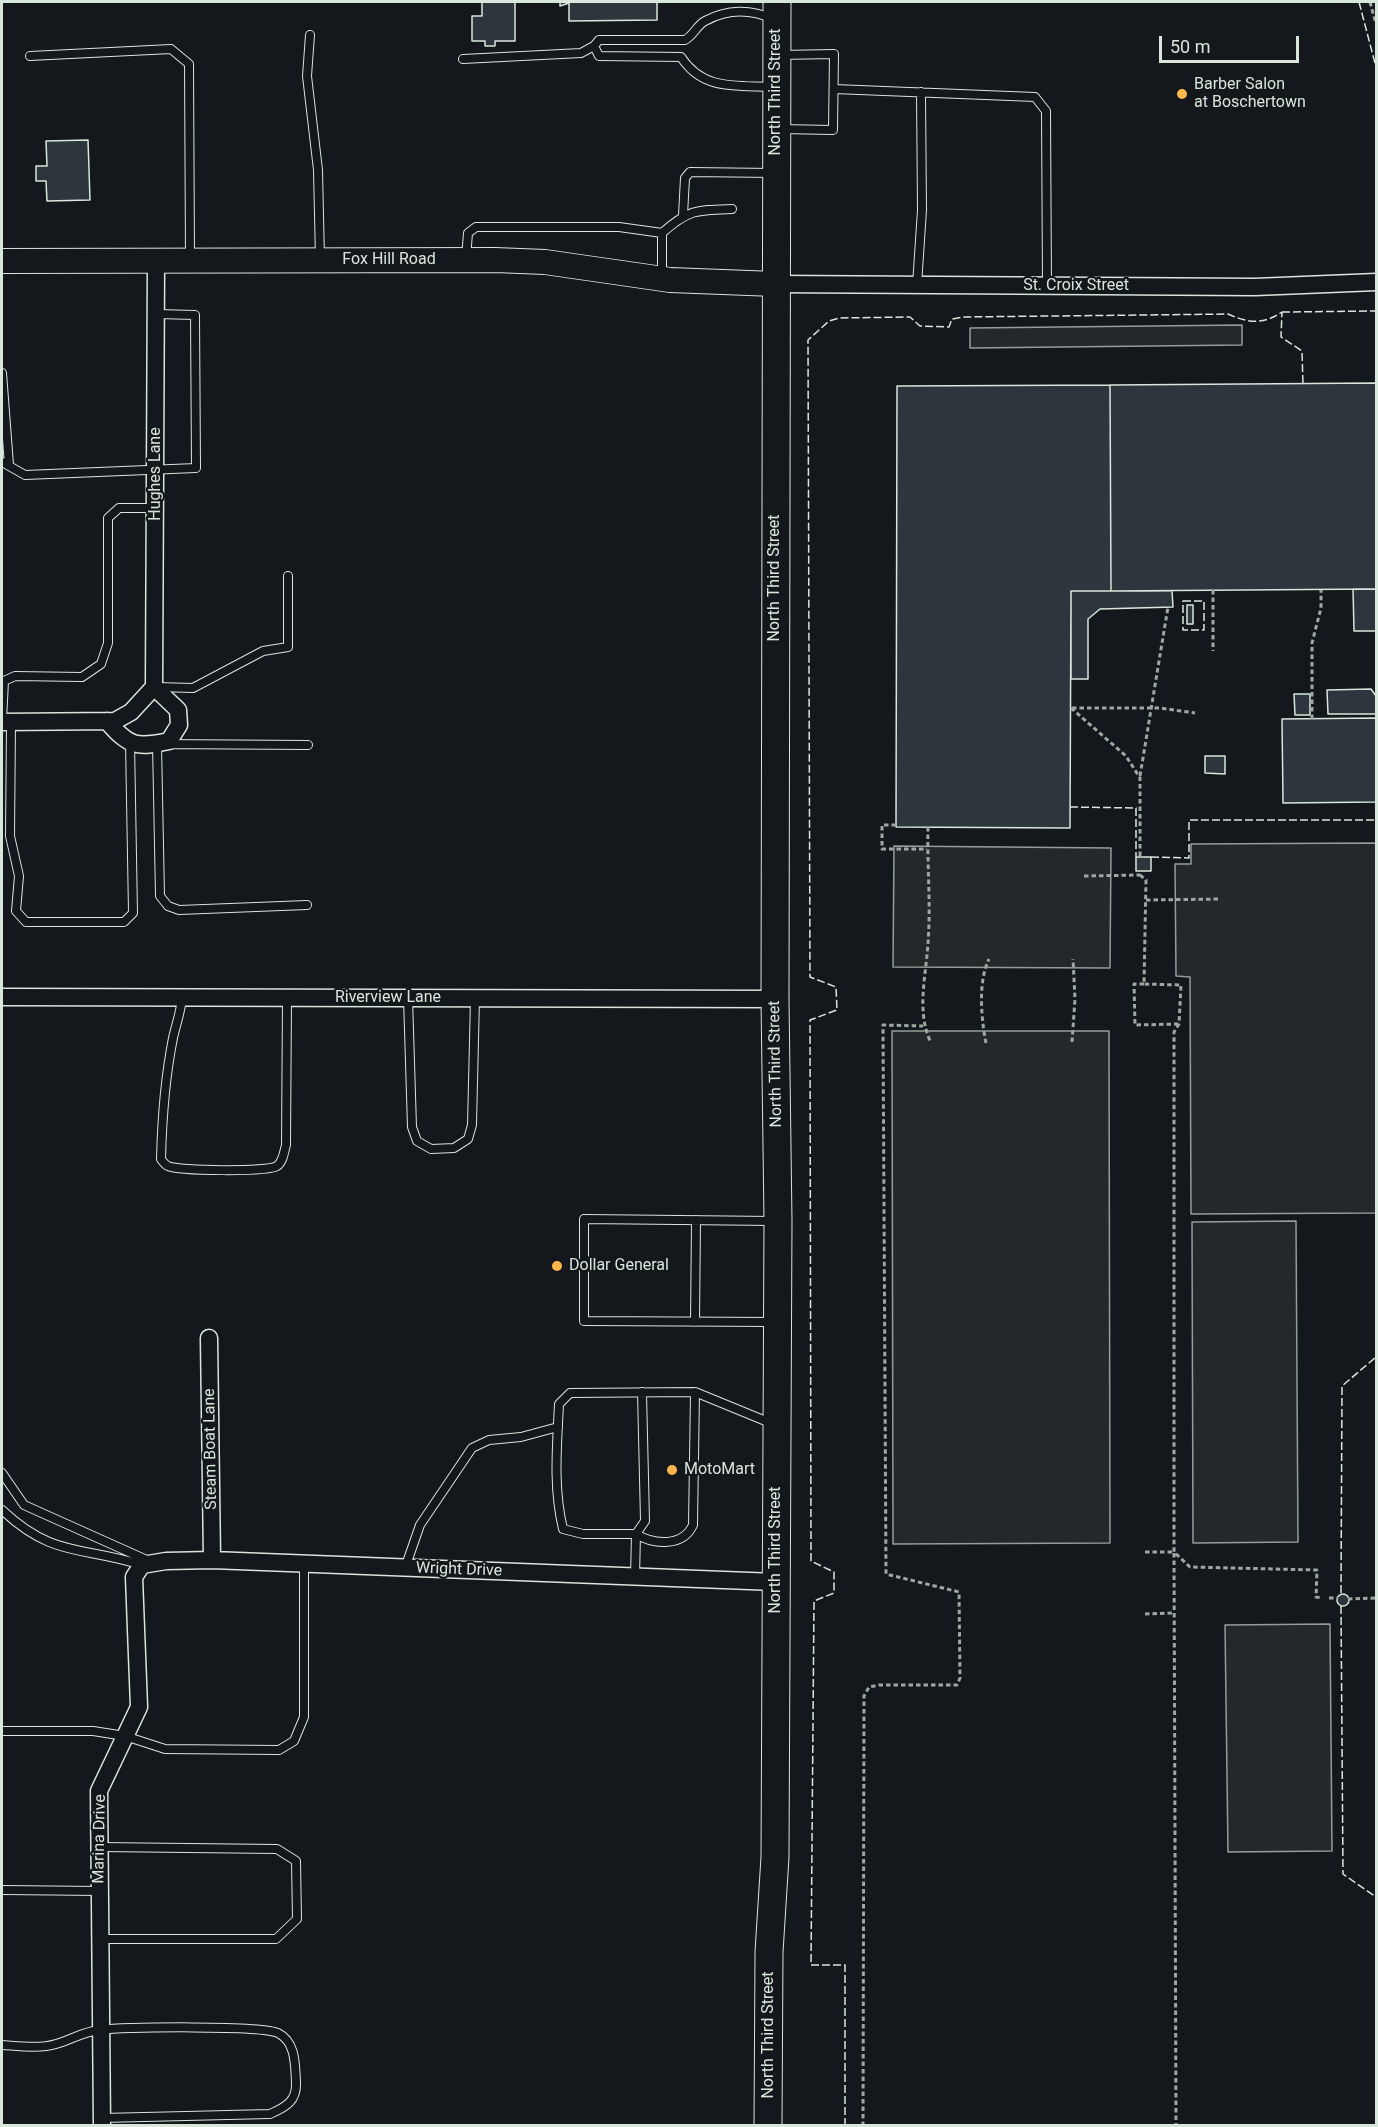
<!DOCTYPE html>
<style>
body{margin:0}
#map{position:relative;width:1378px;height:2127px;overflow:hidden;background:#14181c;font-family:Roboto,sans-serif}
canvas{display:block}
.frame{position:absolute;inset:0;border:3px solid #d8e6dc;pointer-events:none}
.scale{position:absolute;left:1159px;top:36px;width:140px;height:27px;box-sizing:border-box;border:3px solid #d8e6dc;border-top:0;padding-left:8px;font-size:18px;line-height:21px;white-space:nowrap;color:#d8e6dc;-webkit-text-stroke:4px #14181c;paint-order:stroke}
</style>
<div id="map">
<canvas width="1378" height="2127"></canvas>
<div class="frame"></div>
<div class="scale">50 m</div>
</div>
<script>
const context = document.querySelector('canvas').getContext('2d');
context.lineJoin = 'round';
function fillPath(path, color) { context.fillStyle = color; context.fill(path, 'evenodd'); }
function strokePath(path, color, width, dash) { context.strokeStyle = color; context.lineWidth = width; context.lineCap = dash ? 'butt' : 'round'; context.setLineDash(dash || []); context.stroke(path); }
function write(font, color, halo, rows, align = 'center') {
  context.font = font + ' Roboto,sans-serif'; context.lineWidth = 4.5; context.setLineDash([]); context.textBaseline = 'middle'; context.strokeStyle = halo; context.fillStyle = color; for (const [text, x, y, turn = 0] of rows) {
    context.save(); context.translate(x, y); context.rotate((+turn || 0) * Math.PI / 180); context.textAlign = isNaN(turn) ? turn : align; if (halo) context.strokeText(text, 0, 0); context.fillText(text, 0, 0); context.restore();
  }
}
const parking = new Path2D(`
 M 1242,325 L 1242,345 L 970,348 L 970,328 Z
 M 1376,843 L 1376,1213 L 1191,1214 L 1190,977 L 1176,976 L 1175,864 L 1191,864 L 1191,844 Z
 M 894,846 L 1111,848 L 1110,968 L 893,967 Z
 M 892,1031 L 1109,1031 L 1110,1543 L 893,1544 Z
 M 1296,1221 L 1298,1542 L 1193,1543 L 1192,1222 Z
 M 1330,1624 L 1332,1851 L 1228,1852 L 1225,1625 Z`);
fillPath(parking, '#24282b');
strokePath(parking, '#939e99', 1.5);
const building = new Path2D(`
 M 482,2 L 515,2 L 515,41 L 495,41 L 495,46 L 485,46 L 485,41 L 472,41 L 472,16 L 482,16 Z
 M 560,2 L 660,2 L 657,2 L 657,20 L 569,21 L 569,3 L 560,6 Z
 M 88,140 L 90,200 L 47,201 L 46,181 L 36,181 L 36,166 L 47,166 L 46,141 Z
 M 1376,383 L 1376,589 L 1111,591 L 1110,385 Z
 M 1110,385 L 1111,591 L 1071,591 L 1070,828 L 896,827 L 897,386 Z
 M 1353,589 L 1376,589 L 1376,631 L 1354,631 Z
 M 1071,591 L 1172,591 L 1173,607 L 1100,609 L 1088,619 L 1088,679 L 1071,679 Z
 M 1187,605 L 1193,605 L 1193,624 L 1187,624 Z
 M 1371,689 L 1376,696 L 1376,714 L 1328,714 L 1327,690 Z
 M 1294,694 L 1310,694 L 1310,715 L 1295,715 Z
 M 1376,718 L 1376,802 L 1283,803 L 1282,719 Z
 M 1205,756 L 1225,756 L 1225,774 L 1205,773 Z
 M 1136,857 L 1151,857 L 1151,871 L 1136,871 Z
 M1337 1600a6 6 0 1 1 12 0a6 6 0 1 1-12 0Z`);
fillPath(building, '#2c363c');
strokePath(building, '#d8e6dc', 1.5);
const lane = new Path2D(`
 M 310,35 L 307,76 L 318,170 L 320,260
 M 594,46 L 599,56 L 681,57 C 703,91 736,85 773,87
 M 30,56 L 171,49 L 189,64 L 190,257
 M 463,59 L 581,53 L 594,46 L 599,40 L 685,40 C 694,35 697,25 705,21 C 727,9 751,9 773,19
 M 834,89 L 1035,97 L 1046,111 L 1047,286
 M 779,129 L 833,130 L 834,54 L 780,55
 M 683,215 L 685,178 L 690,172 L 773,173
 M 466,258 L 468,233 L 476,227 L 619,227 L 662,233
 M 662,276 L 662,233 C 689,209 697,210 732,209
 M 917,285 L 922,210 L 921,92
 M 2,373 L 9,465
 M 2,462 L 25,475 L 196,468 L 195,315 L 157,314
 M 157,687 L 193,688 L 263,651 L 288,647 L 288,576
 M 2,720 L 4,681 L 15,676 L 82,677 L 101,664 L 108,643 L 108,518 L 119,508 L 156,508
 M 11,723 L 10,836 L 19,876 L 16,911 L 26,922 L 124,922 L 133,913 L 130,742
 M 307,905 L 179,910 L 168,906 L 160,896 L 157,744 L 308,745
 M 182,997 C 181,1012 176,1024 173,1038 C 165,1078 162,1119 161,1159 C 163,1162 165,1165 168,1166 C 178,1171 269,1172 277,1166 C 283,1162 284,1152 286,1145 L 287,998
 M 408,998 L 412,1127 L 417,1141 L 431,1149 L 454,1148 L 468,1139 L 472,1125 L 475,998
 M 774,1221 L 584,1219 L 584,1321 L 774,1322
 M 695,1322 L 696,1220
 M 642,1392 L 645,1521 L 636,1534 C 654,1545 683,1547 693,1525 L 695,1392
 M 2,1473 L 24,1505 L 149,1561
 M 2,1510 C 53,1558 82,1546 142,1565
 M 405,1568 L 420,1525 L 472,1448 L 489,1440 L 521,1437 L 558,1427
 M 635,1577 L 636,1534 L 583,1534 L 563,1529 C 553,1488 557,1446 559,1404 L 570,1393 L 695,1392 L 773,1424
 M 2,1731 L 93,1731 L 125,1736 L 165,1749 L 279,1750 L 294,1741 L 304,1717 L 304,1564
 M 99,1847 L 277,1849 L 296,1861 L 297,1919 L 276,1939 L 100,1939
 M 2,1890 L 100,1891
 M 2,2045 C 18,2046 40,2049 56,2044 C 71,2040 84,2031 100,2030 C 124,2027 262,2025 278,2033 C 296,2042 295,2065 296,2082 C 297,2101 286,2107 270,2114 L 102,2118`);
const street = new Path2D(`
 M 775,284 L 1255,287 L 1376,282
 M 107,721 C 129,747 137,748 169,741 L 179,725 L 178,710 L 154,687
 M 2,722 L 115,721 L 131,712 L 154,687 L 156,261
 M 2,997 L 775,999
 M 209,1338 L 212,1560
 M 102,2126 L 99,1791 L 139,1707 L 134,1577 L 142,1565 L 166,1561 L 212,1560 L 775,1582`);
const secondary = new Path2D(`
 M 2,261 L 495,260 L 545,262 L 670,280 L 775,284`);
const primary = new Path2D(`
 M 768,2126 L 769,1952 L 775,1857 L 778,1221 L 775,999 L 777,2`);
strokePath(lane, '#d8e6dc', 10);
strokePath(street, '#d8e6dc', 19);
strokePath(secondary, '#d8e6dc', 26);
strokePath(primary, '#d8e6dc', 29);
strokePath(new Path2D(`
 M 1370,2 L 1376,24
 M 1213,590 L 1213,651
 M 1071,708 L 1126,756 L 1140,778 L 1140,857
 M 1072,708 L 1160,708 L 1195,713
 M 1312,719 L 1312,643 L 1321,608 L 1321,590
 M 1140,776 L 1168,607
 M 896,825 L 882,825 L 882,849 L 927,849
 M 928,827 C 927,866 931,905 928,943 C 926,977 916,1011 931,1043
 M 1140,875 L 1146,880 L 1144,984 L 1181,985 L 1179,1024 L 1174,1032 L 1174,1552 L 1190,1567 L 1317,1570 L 1316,1597 L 1322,1598
 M 1084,876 L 1140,875 L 1140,871
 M 1146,900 L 1221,899
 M 1144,984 L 1134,984 L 1135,1025 L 1179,1024
 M 1072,1042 L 1075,999 L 1073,959
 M 986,1043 C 981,1018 978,981 989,959
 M 1145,1552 L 1174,1552 L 1176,2126
 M 1329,1598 L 1338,1598
 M 1348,1599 L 1376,1598
 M 1145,1614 L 1175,1613
 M 863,2126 L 864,1696 L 869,1687 L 879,1685 L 957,1685 L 960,1678 L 959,1592 L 886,1574 L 883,1025 L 923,1026`), '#9da8a2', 3, [4.5, 3]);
strokePath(lane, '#14181c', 8);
strokePath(street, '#14181c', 16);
strokePath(secondary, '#14181c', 24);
strokePath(primary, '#14181c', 27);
strokePath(new Path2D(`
 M 1359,2 L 1376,67
 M 1282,312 L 1376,311
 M 1183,601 L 1204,601 L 1204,630 L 1183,630 Z
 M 1070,807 L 1136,808 L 1136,857
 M 1151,857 L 1189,858 L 1189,820 L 1376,820
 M 1341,1593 L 1342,1386 L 1376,1357
 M 1341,1606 L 1343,1874 L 1376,1897
 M 845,2126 L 845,1965 L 811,1965 L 814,1601 L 834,1593 L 834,1572 L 811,1561 L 810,1020 L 837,1010 L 836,987 L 810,977 L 808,340 L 829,321 L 839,318 L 910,317 L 920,326 L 949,327 L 952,319 L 963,317 L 1228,314 C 1248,323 1263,325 1282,312 L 1281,337 L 1302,351 L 1303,385`), '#d8e6dc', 1.5, [8, 3]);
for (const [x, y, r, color] of [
 [1182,94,6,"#ffb74d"],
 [557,1266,6,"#ffb74d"],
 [672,1470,6,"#ffb74d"]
]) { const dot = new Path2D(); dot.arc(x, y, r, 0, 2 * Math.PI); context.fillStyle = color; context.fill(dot); strokePath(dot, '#14181c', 2); }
write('16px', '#d8e6dc', '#14181c', [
 ["Barber Salon",1194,85],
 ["at Boschertown",1194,103],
 ["Dollar General",569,1266],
 ["MotoMart",684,1470]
], 'left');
write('16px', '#d8e6dc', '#14181c', [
 ["North Third Street",776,92,-90],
 ["Fox Hill Road",389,260],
 ["St. Croix Street",1076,286],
 ["Hughes Lane",156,474,-90],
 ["North Third Street",775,578,-90],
 ["Riverview Lane",388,998],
 ["North Third Street",776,1064,-91],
 ["Steam Boat Lane",211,1449,-91],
 ["North Third Street",776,1550,-90],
 ["Wright Drive",459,1570,2],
 ["Marina Drive",100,1839,-89],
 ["North Third Street",769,2035,-90]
]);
</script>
